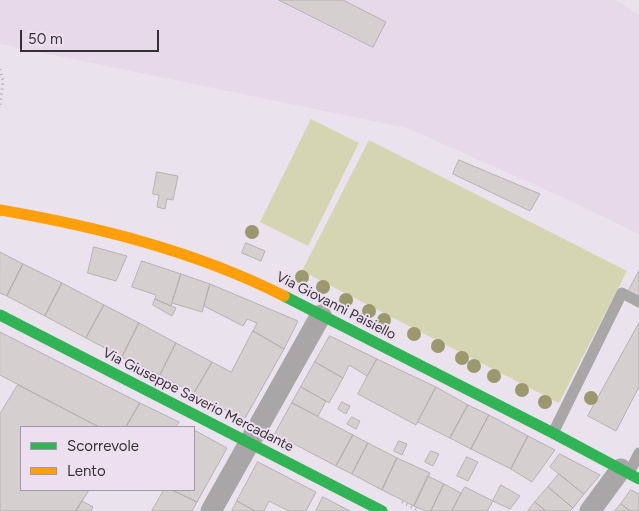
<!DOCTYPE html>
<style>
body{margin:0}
#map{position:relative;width:639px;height:511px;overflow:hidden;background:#eae2ec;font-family:Figtree,sans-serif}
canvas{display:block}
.legend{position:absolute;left:20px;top:426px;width:175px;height:65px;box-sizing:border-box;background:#eddfef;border:1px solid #a399a5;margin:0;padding:6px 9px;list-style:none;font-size:15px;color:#353036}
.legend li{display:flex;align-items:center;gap:10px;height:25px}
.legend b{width:25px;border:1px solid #a399a5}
.scale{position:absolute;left:20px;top:30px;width:139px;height:22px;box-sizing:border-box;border:2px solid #353036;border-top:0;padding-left:6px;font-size:15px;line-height:18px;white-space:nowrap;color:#353036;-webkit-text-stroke:4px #eddfef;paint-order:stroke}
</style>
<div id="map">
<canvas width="639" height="511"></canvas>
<ul class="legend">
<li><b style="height:6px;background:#30b455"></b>Scorrevole</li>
<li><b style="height:6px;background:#ff9f0a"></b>Lento</li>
</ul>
<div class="scale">50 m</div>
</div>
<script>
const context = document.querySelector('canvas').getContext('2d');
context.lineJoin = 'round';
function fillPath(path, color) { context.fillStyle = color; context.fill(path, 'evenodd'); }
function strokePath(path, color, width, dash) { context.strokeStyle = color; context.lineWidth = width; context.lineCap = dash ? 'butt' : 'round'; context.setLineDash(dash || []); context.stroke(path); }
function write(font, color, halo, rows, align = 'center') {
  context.font = font + ' Figtree,sans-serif'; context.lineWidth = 4; context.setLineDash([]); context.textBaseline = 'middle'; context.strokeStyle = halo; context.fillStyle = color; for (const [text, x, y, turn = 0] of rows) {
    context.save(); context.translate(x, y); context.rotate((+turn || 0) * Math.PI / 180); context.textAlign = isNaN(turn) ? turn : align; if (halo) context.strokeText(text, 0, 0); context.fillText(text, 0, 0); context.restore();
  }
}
fillPath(new Path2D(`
 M 0,0 L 616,0 L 639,15 L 639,234 L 560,196 L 407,128 L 0,44 Z`), '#e8d9ea');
fillPath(new Path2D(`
 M 311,119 L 359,143 L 308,246 L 260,222 Z
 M 369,140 L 627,271 L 559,403 L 302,271 Z`), '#d6d5b2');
const building = new Path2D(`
 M 279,0 L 343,0 L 386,22 L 373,47 Z
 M 459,160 L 540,194 L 530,211 L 453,174 Z
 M 157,172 L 178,176 L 173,200 L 167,199 L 165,209 L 157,207 L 159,195 L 153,194 Z
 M 246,243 L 265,251 L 261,261 L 242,253 Z
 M 94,247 L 127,256 L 116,281 L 88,273 Z
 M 0,252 L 23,264 L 7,296 L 0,293 Z
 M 142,261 L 181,274 L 171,306 L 155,299 L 156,295 L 132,287 Z
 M 23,264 L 62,283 L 45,316 L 7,296 Z
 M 639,271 L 639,298 L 628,292 Z
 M 181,274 L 210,284 L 202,312 L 172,303 Z
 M 62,283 L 104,305 L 86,338 L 45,316 Z
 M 210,284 L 298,321 L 284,349 L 253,331 L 257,323 L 247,319 L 243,326 L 204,306 Z
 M 155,299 L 176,308 L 172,316 L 153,305 Z
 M 104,305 L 139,323 L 122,357 L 86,338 Z
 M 139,323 L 176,343 L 160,375 L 122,357 Z
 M 639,323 L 639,387 L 616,431 L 588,416 Z
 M 253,331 L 284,349 L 244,420 L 194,393 L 212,362 L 231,372 Z
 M 0,332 L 140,403 L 126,427 L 99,427 L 0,375 Z
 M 330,336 L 377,359 L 367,376 L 349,365 L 343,378 L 315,362 Z
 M 176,343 L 212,362 L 194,393 L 160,375 Z
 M 377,359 L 436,387 L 416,425 L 358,394 Z
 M 315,362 L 343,378 L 329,403 L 301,387 Z
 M 18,385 L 99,427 L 21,427 L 21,490 L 89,490 L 76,511 L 0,511 L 0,414 Z
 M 301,387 L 326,401 L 318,416 L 292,403 Z
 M 436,387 L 468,405 L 450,438 L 418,422 Z
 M 342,402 L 350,406 L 346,414 L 338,409 Z
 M 140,403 L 179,422 L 176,427 L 126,427 Z
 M 292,403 L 353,435 L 336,466 L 275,434 Z
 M 468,405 L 489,415 L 471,449 L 450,438 Z
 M 489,415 L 528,436 L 511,469 L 471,449 Z
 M 352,417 L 360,421 L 356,429 L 347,424 Z
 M 196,431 L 227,448 L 197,502 L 172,490 L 194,490 L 194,435 Z
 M 353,435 L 368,443 L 352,474 L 336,466 Z
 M 528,436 L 555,450 L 532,482 L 511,469 Z
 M 399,441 L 407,444 L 402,455 L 394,451 Z
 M 368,443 L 397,458 L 382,490 L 352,474 Z
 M 431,451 L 439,454 L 433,466 L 425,462 Z
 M 560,454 L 600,475 L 584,494 L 550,467 Z
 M 467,457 L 478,462 L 468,481 L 457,476 Z
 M 397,458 L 430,473 L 414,506 L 382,490 Z
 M 258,462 L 316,492 L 306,511 L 289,511 L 269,501 L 264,511 L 255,511 L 237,501 Z
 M 559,474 L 584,494 L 573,508 L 548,487 Z
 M 428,476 L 444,484 L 431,511 L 426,511 L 414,506 Z
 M 444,484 L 461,493 L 452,511 L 431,511 Z
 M 501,485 L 520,496 L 510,509 L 493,501 Z
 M 465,487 L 493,501 L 487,511 L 452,511 Z
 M 548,487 L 573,508 L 570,511 L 546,511 L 535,502 Z
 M 164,490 L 172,490 L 197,502 L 192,511 L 152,511 Z
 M 631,490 L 639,494 L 639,511 L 630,511 L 621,504 Z
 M 323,497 L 350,511 L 316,511 Z
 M 82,501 L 93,507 L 91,511 L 76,511 Z
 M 237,501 L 255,511 L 232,511 Z
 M 535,502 L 546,511 L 528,511 Z
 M 621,504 L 630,511 L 615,511 Z`);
fillPath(building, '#d5cfd0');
strokePath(building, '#b7b0b2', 1);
strokePath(new Path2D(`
 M 0,69 L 3,81 L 0,106
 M 402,502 L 420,511`), '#aeabad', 3, [1, 4]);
strokePath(new Path2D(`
 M 553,433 L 622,293 L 639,302
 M 629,473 L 639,453`), '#a9a6a8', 11);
strokePath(new Path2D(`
 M 211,511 L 321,315
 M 590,511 L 621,469`), '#a9a6a8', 21);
strokePath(new Path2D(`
 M 284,296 L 553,433 L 639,479
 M 0,315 L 382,511`), '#30b455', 11);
strokePath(new Path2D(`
 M 0,210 C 98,227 195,251 284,296`), '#ff9f0a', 11);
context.fillStyle = '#9a986c';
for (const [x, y] of [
 [252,232],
 [302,277],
 [323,287],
 [346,300],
 [369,311],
 [384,320],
 [414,334],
 [438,346],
 [462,358],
 [474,366],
 [494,376],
 [522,390],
 [591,398],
 [545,402]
]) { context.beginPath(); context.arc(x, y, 7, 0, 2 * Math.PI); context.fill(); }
write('14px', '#353036', '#eddfef', [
 ["Via Giovanni Paisiello",336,306,27],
 ["Via Giuseppe Saverio Mercadante",198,400,27]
]);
</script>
